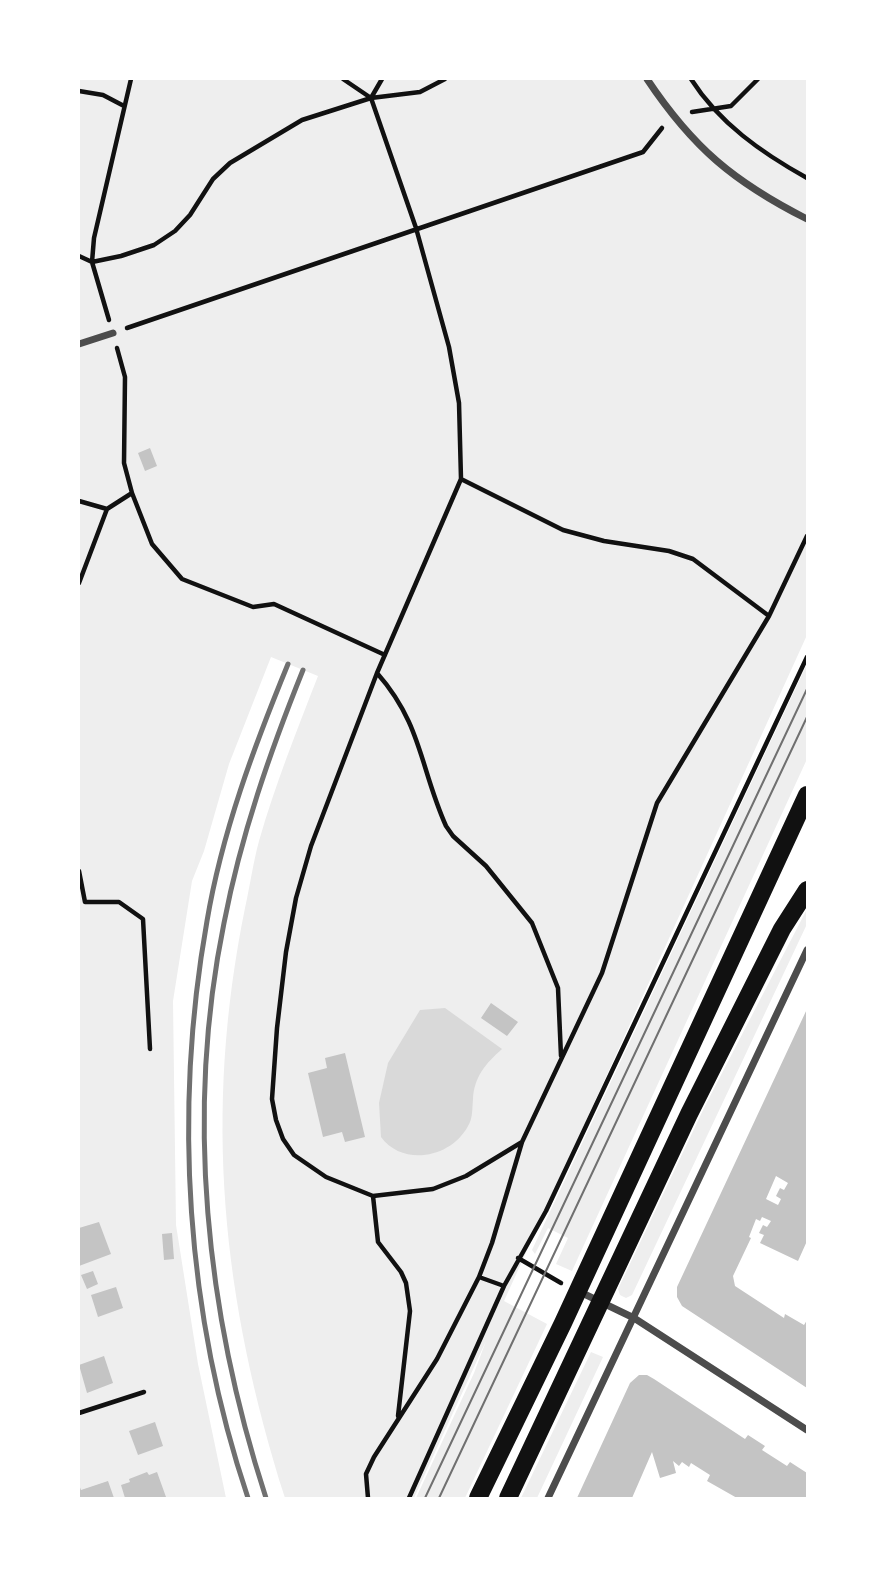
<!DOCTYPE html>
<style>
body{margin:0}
#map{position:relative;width:886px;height:1577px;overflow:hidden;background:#fff;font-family:Poppins,sans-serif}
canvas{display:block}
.frame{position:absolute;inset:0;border:80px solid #fff;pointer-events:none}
</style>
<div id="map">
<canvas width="886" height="1577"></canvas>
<div class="frame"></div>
</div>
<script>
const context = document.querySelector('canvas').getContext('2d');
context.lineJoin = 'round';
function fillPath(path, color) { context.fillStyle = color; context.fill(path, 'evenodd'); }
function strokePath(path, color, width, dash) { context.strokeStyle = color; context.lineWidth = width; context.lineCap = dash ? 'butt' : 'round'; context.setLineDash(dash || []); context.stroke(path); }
fillPath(new Path2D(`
 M 79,79 L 807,79 L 807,635 L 504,1301 L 547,1324 L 465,1498 L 416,1498 L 474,1373 L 486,1341 L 414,1498 L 285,1498 C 222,1299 203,1115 245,908 C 250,886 253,863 259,841 C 275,785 297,730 318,676 L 271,657 L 229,764 L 204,851 L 192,881 L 173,1001 L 176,1225 L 198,1364 L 226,1498 L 79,1498 Z
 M 807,664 L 807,759 L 572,1271 L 556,1264 L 568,1238 L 548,1228 L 535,1254 L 532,1250 Z
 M 807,909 L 807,924 L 632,1295 L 626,1298 L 620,1295 L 618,1289 L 705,1106 Z
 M 591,1352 L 603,1357 L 537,1498 L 521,1498 Z`), '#eee');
fillPath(new Path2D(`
 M 445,1008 L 502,1049 C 486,1063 474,1077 473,1099 C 472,1109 473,1118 468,1126 C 451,1158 403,1167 381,1137 L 379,1103 L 388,1063 L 420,1010 Z`), '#d9d9d9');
fillPath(new Path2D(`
 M 150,448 L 157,466 L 145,471 L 138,453 Z
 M 491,1003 L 518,1022 L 507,1036 L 481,1018 Z
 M 807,1009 L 807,1241 L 798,1261 L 760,1243 L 764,1235 L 759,1233 L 763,1225 L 767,1227 L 771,1221 L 762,1217 L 760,1221 L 756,1219 L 749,1237 L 751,1238 L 733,1276 L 735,1286 L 784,1318 L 785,1314 L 804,1325 L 807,1320 L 807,1388 L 682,1306 L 677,1297 L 677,1287 ZM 776,1176 L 788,1183 L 784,1190 L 780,1188 L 776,1196 L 781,1199 L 778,1205 L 766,1199 Z
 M 345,1053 L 365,1137 L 345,1142 L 342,1132 L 323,1137 L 308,1073 L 327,1068 L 325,1058 Z
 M 99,1222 L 111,1254 L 79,1266 L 79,1228 Z
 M 172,1233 L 174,1259 L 164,1260 L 162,1234 Z
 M 93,1271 L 98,1284 L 87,1289 L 81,1275 Z
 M 116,1287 L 123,1308 L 98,1317 L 91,1295 Z
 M 104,1356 L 113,1383 L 87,1393 L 79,1365 Z
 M 639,1375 L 647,1375 L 654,1379 L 745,1439 L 748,1435 L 765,1446 L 762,1450 L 787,1466 L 790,1462 L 807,1473 L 807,1498 L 737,1498 L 707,1481 L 710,1475 L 691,1463 L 689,1467 L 682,1462 L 679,1466 L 673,1461 L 676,1473 L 660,1478 L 652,1452 L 632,1498 L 577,1498 L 630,1383 Z
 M 155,1422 L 163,1446 L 138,1455 L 129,1431 Z
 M 147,1472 L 149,1475 L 157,1472 L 166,1497 L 125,1498 L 121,1485 L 130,1482 L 129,1479 Z
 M 108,1481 L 114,1498 L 79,1498 L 79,1485 L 81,1490 Z`), '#c4c4c4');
strokePath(new Path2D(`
 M 343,79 L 371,98 L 416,228 L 449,347 L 459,403 L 461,479 L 377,673 L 311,846 L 296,898 L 286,952 L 277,1028 L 272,1099 L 276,1120 L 283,1139 L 294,1155 L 326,1177 L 373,1196 L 433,1189 L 466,1176 L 522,1142
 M 691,79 C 719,123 762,153 807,178
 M 79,91 L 103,95 L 124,106
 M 371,98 L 382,79
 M 692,112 L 731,106 L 758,79
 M 79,256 L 92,262 L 121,256 L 154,245 L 175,231 L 190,215 L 213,179 L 230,163 L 302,120 L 371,98 L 420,92 L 445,79
 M 109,320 L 92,262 L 94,238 L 131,79
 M 127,328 L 643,152 L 662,128
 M 117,348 L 125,377 L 124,463 L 132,493 L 152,544 L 182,579 L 253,607 L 274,604 L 385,655
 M 461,479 L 563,530 L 604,541 L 669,551 L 693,559 L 769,616
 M 79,501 L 107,509 L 132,493
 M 79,583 L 107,509
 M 377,673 C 422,724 420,768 446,826 L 453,836 L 486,866 L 532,923 L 558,988 L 561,1056
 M 79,871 L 85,902 L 119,902 L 143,919 L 150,1049
 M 373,1196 L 378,1242 L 401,1272 L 406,1283 L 410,1311 L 398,1416
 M 518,1258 L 561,1283
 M 479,1277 L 504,1286
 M 79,1413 L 144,1392
 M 368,1498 L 366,1474 L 374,1457 L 437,1359 L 479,1277 L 492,1243 L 522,1142 L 602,973 L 657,803 L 769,616 L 807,536
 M 409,1498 L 504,1286 L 546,1211 L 807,657`), '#111', 4.5);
strokePath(new Path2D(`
 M 647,79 C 693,148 734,182 807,219
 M 79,344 L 113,333
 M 578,1291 L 634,1318 L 807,1430
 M 548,1498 L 807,950`), '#4c4c4c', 7);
strokePath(new Path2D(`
 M 478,1498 L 563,1323 L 807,795
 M 508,1498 L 689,1114 L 782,929 L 807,890`), '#111', 18);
strokePath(new Path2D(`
 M 425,1498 L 807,689
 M 439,1498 L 807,717`), '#707070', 2);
strokePath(new Path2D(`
 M 248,1498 C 186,1314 173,1112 207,921 C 222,832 254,747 288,664
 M 266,1498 C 206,1314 185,1114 224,923 C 241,835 270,752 303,670`), '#707070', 5);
</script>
